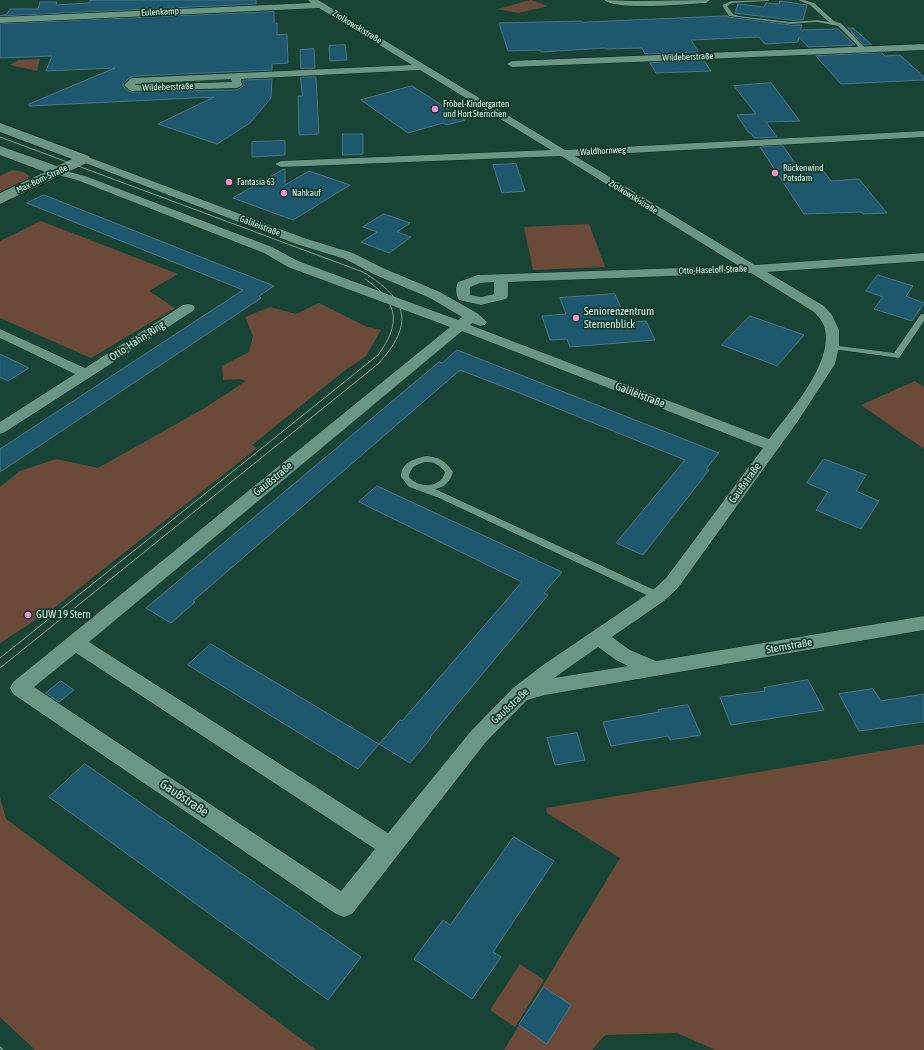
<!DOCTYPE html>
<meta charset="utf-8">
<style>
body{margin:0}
canvas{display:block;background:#184435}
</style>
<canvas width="924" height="1050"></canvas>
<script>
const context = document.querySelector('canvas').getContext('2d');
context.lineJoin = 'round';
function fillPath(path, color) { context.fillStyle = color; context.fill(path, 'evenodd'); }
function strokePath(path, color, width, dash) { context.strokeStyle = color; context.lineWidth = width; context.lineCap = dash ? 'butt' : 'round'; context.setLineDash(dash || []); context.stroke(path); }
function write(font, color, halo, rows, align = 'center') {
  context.font = font + ' "Asap Condensed",sans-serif'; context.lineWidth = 3.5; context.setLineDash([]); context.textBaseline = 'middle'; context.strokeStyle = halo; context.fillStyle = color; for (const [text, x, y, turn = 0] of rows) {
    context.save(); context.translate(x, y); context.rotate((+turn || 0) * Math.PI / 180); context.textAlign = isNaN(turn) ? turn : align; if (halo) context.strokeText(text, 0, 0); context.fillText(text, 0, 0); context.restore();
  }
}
fillPath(new Path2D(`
 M 531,0 L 548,6 L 519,13 L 497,9 Z
 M 40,59 L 37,71 L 10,65 L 18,60 Z
 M 12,170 L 24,172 L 31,178 L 0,193 L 0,176 Z
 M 41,221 L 178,274 L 149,291 L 175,308 L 91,358 L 0,318 L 0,241 Z
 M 589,224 L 605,267 L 533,270 L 524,227 Z
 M 319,303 L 365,326 L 381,330 L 366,356 L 344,371 L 252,445 L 257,448 L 54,608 L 0,643 L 0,487 L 20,471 L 56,459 L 98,468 L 203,409 L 246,381 L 240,379 L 223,380 L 222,366 L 249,352 L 253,336 L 245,317 L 270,307 L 296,314 Z
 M 915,381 L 924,387 L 924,449 L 861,405 Z
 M 924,744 L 924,1050 L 716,1050 L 677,1033 L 605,1035 L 592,1050 L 502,1050 L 504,1050 L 620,858 L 547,813 L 546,808 Z
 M 0,797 L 6,819 L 316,1050 L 35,1050 L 0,1017 Z
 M 520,964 L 544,980 L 515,1027 L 490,1010 Z`), '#6c4a39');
const building = new Path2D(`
 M 95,0 L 256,0 L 256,4 L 0,16 L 7,14 L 10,9 L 38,9 L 40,2 L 57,2 L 56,5 L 89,3 L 90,1 Z
 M 780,1 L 807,5 L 803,20 L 791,20 L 735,13 L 738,4 L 764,7 L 766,3 L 779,4 Z
 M 274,12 L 274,23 L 277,23 L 277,35 L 287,34 L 288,63 L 272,64 L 272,70 L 133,76 L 129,78 L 123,84 L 123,86 L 128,91 L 132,92 L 237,90 L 243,86 L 243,80 L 272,79 L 271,98 L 250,123 L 217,144 L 158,124 L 214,97 L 29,106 L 29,104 L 115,68 L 46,71 L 52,56 L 0,58 L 0,24 Z
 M 727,16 L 729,17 L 791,25 L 802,25 L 800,30 L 838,29 L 855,45 L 808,47 L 799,37 L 798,42 L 765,44 L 759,37 L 691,40 L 699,52 L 645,54 L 642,48 L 606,49 L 605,48 L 541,52 L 540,50 L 508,51 L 499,23 L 581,21 L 582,22 Z
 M 848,28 L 853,28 L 872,45 L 864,45 Z
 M 345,45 L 347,60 L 330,61 L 329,46 Z
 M 314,49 L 315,68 L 301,69 L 300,50 Z
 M 882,53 L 885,56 L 900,55 L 924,77 L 924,80 L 841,84 L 816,56 Z
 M 704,61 L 711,71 L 656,73 L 650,63 Z
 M 301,77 L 316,77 L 319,134 L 299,135 L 298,96 L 302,96 Z
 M 771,83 L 800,121 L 766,122 L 777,137 L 754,138 L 751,133 L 749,133 L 737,115 L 756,114 L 734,86 Z
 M 412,86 L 465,120 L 446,125 L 443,123 L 408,133 L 361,100 Z
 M 343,134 L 363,134 L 363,154 L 343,155 Z
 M 285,141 L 285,155 L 252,157 L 252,142 Z
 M 783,146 L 797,166 L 819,165 L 831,181 L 859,179 L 887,213 L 863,214 L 861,212 L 804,214 L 760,147 Z
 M 516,164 L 525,191 L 502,193 L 493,165 Z
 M 285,169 L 285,185 L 309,171 L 350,185 L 293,220 L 233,198 Z
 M 44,195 L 274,286 L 259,296 L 261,298 L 0,472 L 0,449 L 243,290 L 27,203 Z
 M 384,214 L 410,223 L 397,232 L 411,237 L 389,253 L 361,242 L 377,232 L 363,227 Z
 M 878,275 L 913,286 L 906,296 L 924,303 L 912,321 L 874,309 L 883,297 L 866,291 Z
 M 615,294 L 627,322 L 646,321 L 655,340 L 570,347 L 567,339 L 550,340 L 542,316 L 566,314 L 560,298 Z
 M 750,316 L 804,335 L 777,366 L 722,345 Z
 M 457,350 L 719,453 L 706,469 L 709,470 L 643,555 L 616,543 L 685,460 L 512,390 L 460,370 L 193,601 L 195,602 L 171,623 L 146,608 L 439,362 L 442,363 Z
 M 0,354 L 29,368 L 8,381 L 0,377 Z
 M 824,459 L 866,475 L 856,491 L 879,501 L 861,529 L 816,510 L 828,492 L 807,483 Z
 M 377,486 L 562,572 L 544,593 L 548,595 L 430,737 L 431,738 L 410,763 L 379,744 L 400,720 L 402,721 L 522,582 L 359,502 Z
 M 211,644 L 379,744 L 358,769 L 188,665 Z
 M 808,680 L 824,710 L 731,725 L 720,697 L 765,691 L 764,688 Z
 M 61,681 L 74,690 L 59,702 L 46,693 Z
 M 873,689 L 881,701 L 924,694 L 924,722 L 859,731 L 839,694 Z
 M 688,705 L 701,735 L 670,740 L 668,736 L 611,746 L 603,722 L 659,712 L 658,710 Z
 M 577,733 L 585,760 L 555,765 L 547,738 Z
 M 85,764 L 361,957 L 328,1000 L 49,797 Z
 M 514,837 L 554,861 L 493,952 L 501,957 L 472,999 L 414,959 L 443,920 L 450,925 Z
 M 544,987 L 571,1005 L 547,1044 L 519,1025 Z`);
fillPath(building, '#1e586e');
strokePath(building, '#4a7588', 1);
const service = new Path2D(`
 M 770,0 L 768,1 L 732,3 L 727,6 L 733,14 L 739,16 L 791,22 L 817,20 L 829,22 L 810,5 L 798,0 L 804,0 L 814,3 L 834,21 L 842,24 L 866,49 L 862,50 L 838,26 L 817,22 L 791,24 L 729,16 L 722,5 L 731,1 Z
 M 921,314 L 924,314 L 924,321 L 899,358 L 832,349 L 828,347 L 832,345 L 894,353 Z
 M 426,456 C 439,457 446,461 453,472 C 451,481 444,488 435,489 L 661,593 L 663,596 L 661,599 L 655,599 L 439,498 L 409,487 L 401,477 C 401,463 413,459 426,456 ZM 426,462 C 435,462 439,465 445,472 C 441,489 418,488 409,477 C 410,467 417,464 426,462 Z`);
const minor = new Path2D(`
 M 308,0 L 318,0 L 565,150 L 924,131 L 924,137 L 575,156 L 755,265 L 924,253 L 924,261 L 767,272 L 824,306 L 832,315 L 839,330 L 839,347 L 835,364 L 798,421 L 678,588 L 664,601 L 612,637 L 630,650 L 656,661 L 924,616 L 924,630 L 545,695 L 527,700 L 485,743 L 352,914 L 344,917 L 336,914 L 13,694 L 10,688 L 13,682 L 450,327 L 288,267 L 264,253 L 77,180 L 54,174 L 52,172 L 54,170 L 58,169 L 85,176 L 272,247 L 298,261 L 458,320 L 462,317 L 430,298 L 373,274 L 345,259 L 296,244 L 80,161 L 78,159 L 80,157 L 88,157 L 304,238 L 353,253 L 383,268 L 440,292 L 477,313 L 487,322 L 485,325 L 480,326 L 472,323 L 470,325 L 769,439 C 789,413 832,365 825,330 C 824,323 819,317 814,312 L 751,273 L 508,282 L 508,296 L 506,299 L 481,305 L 459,300 C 456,295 455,287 458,282 L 478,275 L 739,266 L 561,156 L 281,167 L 275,164 L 281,161 L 551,150 L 420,70 L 241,79 L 242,85 L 237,88 L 132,91 L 129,90 L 124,85 L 130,79 L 133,78 L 412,65 L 319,8 L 0,23 L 0,17 L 311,3 ZM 231,79 L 232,82 L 135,85 L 136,84 ZM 494,282 L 494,294 L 481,297 L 470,295 L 470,287 L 480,283 ZM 462,331 L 763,448 L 666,578 L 652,591 L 543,665 L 513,688 L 471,731 L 388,833 L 89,642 ZM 598,647 L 616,660 L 628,666 L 554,678 ZM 76,653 L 375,849 L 341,891 L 34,687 Z
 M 604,0 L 635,1 L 710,0 L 706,3 C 687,4 616,11 604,0 Z
 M 924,44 L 924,50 L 512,67 L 507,64 L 512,61 Z
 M 188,304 L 193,305 L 195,308 L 193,311 L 5,432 L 0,434 L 0,422 L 75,374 L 0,338 L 0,329 L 85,368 L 183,305 Z`);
const tertiary = new Path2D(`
 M 0,123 L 89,156 L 91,159 L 89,162 L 0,204 L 0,193 L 45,172 L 0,155 L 0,146 L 57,166 L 72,159 L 0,132 Z`);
strokePath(service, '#06291e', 1);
strokePath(minor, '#06291e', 1);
strokePath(tertiary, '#06291e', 2);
fillPath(service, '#6a9784');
fillPath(minor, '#6a9784');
fillPath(tertiary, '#6a9784');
strokePath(new Path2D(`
 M 0,137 L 363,272 C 408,299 415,324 378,364 L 0,668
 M 0,658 L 378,355 C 402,323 398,301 365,279`), '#7e9f92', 1);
strokePath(new Path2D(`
 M 0,1047 L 3,1050`), '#7e9f92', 1.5);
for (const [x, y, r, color] of [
 [435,109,4,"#f98fc8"],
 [775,173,4,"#f98fc8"],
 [229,182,4,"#f98fc8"],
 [284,193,4,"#f98fc8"],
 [576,318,4,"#f98fc8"],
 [28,615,4,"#f98fc8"]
]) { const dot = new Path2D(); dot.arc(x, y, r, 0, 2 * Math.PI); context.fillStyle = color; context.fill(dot); strokePath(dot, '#0b3a2b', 1.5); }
write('9px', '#def5eb', '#0b3a2b', [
 ["Eulenkamp",160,12,-3],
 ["Ziolkowskistraße",357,27,31],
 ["Wildeberstraße",688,57,-2],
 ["Wildeberstraße",168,87,-2],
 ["Waldhornweg",603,151,-3],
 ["Max-Born-Straße",42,179,-25],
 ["Ziolkowskistraße",633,197,32],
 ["Galileistraße",260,226,21],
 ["Otto-Haseloff-Straße",713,270,-2]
]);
write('9px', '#def5eb', '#0b3a2b', [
 ["Fröbel-Kindergarten",443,104],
 ["und Hort Sternchen",443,114],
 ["Rückenwind",783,168],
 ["Potsdam",783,178],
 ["Fantasia 63",237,182],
 ["Nahkauf",292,193]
], 'left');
write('11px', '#def5eb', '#0b3a2b', [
 ["Seniorenzentrum",584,312],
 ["Sternenblick",584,325],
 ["GUW 19 Stern",36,615]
], 'left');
write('11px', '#def5eb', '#0b3a2b', [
 ["Otto-Hahn-Ring",137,341,-33],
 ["Galileistraße",640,395,21],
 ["Gaußstraße",273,479,-39],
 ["Gaußstraße",745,483,-54],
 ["Sternstraße",789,646,-10],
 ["Gaußstraße",510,706,-43]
]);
write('13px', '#def5eb', '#0b3a2b', [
 ["Gaußstraße",184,798,34]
]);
</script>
